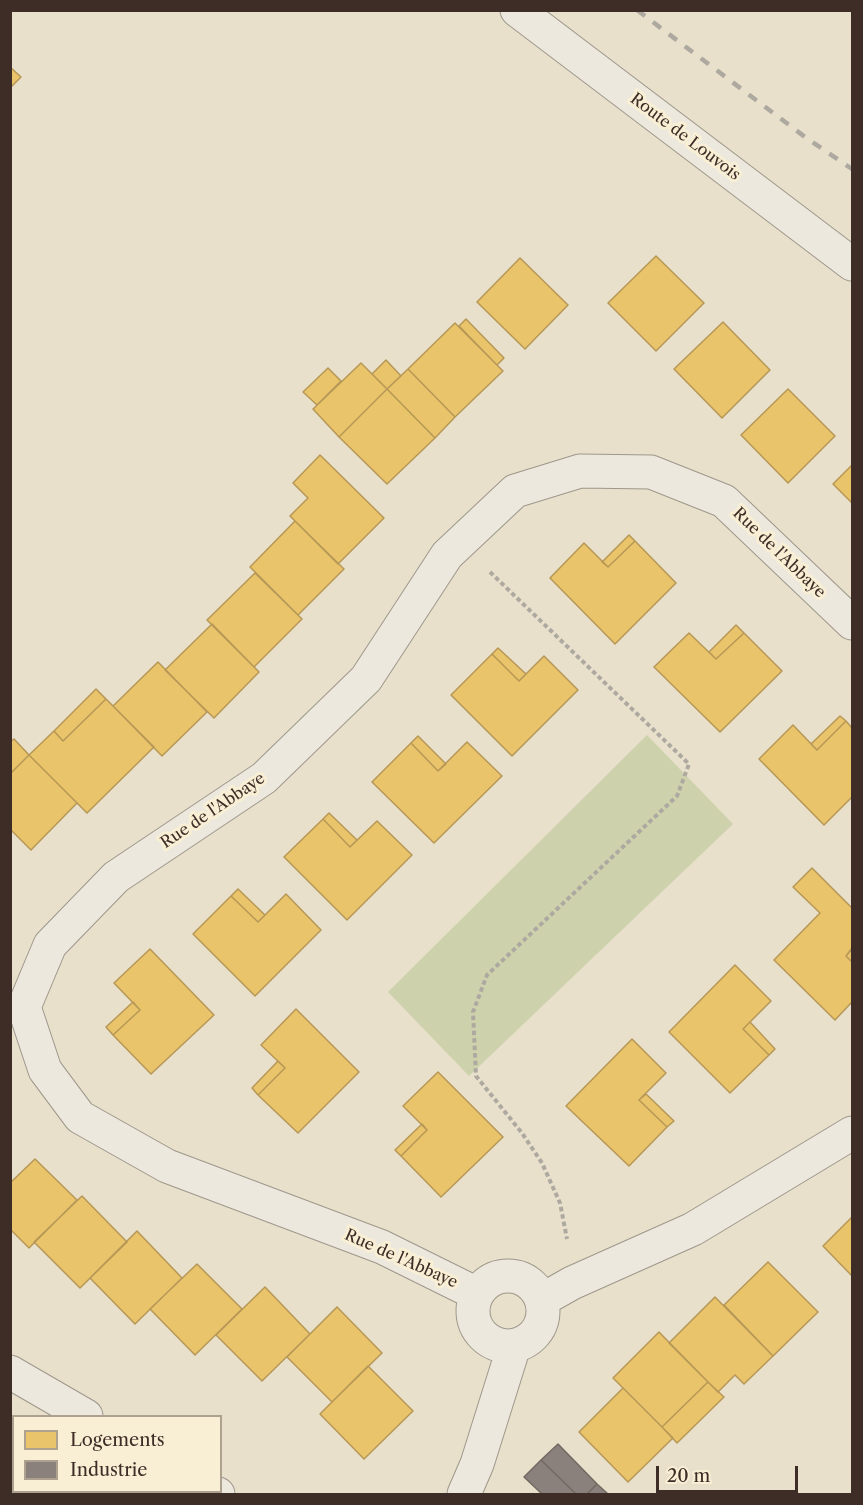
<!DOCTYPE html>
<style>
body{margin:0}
#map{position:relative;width:863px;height:1505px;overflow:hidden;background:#e8e0cb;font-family:"Libre Caslon Text",serif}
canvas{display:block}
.frame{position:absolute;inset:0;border:12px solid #3e2d26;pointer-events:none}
.legend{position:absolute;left:12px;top:1415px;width:210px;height:78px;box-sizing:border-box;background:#f8efd5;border:2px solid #aea18f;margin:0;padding:8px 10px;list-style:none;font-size:18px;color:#3e2d26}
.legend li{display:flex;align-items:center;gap:12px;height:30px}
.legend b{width:30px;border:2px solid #aea18f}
.scale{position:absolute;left:656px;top:1466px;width:142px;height:27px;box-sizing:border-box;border:3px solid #3e2d26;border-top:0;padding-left:8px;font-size:18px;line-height:21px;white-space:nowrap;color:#3e2d26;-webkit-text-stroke:4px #f8efd5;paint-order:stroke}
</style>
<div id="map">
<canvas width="863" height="1505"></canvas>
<div class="frame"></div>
<ul class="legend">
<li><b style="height:16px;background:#e9c46a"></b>Logements</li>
<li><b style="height:16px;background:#8a817c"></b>Industrie</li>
</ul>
<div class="scale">20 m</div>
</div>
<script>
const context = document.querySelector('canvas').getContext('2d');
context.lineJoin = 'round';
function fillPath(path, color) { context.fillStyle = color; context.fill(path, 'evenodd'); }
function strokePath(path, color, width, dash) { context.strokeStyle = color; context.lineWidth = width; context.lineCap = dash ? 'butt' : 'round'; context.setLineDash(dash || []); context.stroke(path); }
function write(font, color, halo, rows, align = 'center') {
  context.font = font + ' "Libre Caslon Text",serif'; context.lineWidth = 6; context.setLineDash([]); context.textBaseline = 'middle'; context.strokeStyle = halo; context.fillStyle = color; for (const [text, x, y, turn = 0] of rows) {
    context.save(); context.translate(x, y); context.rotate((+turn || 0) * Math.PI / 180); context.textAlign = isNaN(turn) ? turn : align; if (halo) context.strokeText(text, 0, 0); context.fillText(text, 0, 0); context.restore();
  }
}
fillPath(new Path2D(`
 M 647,735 L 733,824 L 469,1076 L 388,992 Z`), '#cdd2ad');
const homes = new Path2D(`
 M 10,67 L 21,77 L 10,88 Z
 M 656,256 L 704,303 L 656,351 L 608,303 Z
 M 520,258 L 568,305 L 525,349 L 477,302 Z
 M 466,319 L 504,358 L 497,365 L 459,326 Z
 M 723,322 L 770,370 L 722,418 L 674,369 Z
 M 455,323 L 503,371 L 455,417 L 408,369 Z
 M 386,360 L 401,376 L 387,389 L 372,374 Z
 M 361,363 L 387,389 L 339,437 L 313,409 Z
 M 328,368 L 341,381 L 317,405 L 303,392 Z
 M 408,369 L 455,417 L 435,438 L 387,389 Z
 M 387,389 L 435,438 L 387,484 L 339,437 Z
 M 788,389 L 835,436 L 788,483 L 741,435 Z
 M 320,455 L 384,518 L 338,564 L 290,516 L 308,498 L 293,483 Z
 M 852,465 L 852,503 L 833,484 Z
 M 295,521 L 344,569 L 298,615 L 250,567 Z
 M 629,535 L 635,541 L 608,567 L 602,562 Z
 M 635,541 L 676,583 L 615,644 L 550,578 L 584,543 L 608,567 Z
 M 255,573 L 302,619 L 254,667 L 207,620 Z
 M 212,624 L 259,672 L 214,718 L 165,670 Z
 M 736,625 L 744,633 L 716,659 L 709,652 Z
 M 689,633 L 716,659 L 744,633 L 782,671 L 720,732 L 654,667 Z
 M 498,648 L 526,674 L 519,681 L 492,654 Z
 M 492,654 L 519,681 L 544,656 L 578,690 L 512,756 L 451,695 Z
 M 158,662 L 207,712 L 162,756 L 113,706 Z
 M 96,689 L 106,699 L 63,741 L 54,731 Z
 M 106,699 L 154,747 L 87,813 L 29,755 L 54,731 L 63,741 Z
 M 840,716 L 846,721 L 817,750 L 811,744 Z
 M 846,721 L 852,728 L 852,797 L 824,825 L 759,759 L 793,725 L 817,750 Z
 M 418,736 L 446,764 L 438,771 L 411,743 Z
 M 14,739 L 29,755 L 10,774 L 10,742 Z
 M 467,742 L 502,776 L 434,843 L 372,782 L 411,743 L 438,771 Z
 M 29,755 L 77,803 L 31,850 L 10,829 L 10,774 Z
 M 329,813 L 357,840 L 350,847 L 323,819 Z
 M 323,819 L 350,847 L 377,821 L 412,855 L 347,920 L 284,857 Z
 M 812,868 L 852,908 L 852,948 L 846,956 L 852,962 L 852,1002 L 835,1020 L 774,960 L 820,913 L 793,887 Z
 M 238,889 L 265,915 L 258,922 L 231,896 Z
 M 286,894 L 321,930 L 255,996 L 193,934 L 231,896 L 258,922 Z
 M 150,949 L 214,1015 L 151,1074 L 113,1035 L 140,1010 L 114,983 Z
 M 852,949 L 852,962 L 846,956 Z
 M 735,965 L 771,1001 L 743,1029 L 769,1055 L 730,1093 L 669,1032 Z
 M 133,1002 L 140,1010 L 113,1035 L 106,1027 Z
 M 296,1009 L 359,1072 L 298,1133 L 258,1095 L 285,1068 L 261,1045 Z
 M 750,1022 L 775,1049 L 769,1055 L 743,1029 Z
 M 632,1039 L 666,1073 L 639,1100 L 667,1127 L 629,1166 L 566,1106 Z
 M 278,1061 L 285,1068 L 258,1095 L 252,1088 Z
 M 438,1072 L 503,1137 L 441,1197 L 401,1156 L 427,1130 L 403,1106 Z
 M 646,1094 L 674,1121 L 667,1127 L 639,1100 Z
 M 422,1124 L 427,1130 L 401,1156 L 395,1150 Z
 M 35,1159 L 77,1200 L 29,1248 L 10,1229 L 10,1183 Z
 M 82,1196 L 127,1242 L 80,1288 L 34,1242 Z
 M 852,1217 L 852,1276 L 823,1246 Z
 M 137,1231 L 182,1278 L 135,1324 L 90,1278 Z
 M 768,1262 L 818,1312 L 773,1356 L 724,1305 Z
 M 197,1264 L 242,1309 L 195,1355 L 150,1309 Z
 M 265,1287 L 310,1334 L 262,1381 L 216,1335 Z
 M 715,1297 L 773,1356 L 744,1384 L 735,1375 L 718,1392 L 669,1343 Z
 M 337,1307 L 382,1353 L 332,1402 L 287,1357 Z
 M 659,1332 L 708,1382 L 662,1427 L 613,1378 Z
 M 368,1366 L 413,1411 L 364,1459 L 320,1414 Z
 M 708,1382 L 724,1397 L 677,1443 L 662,1427 Z
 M 623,1388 L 673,1438 L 628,1482 L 579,1432 Z`);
fillPath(homes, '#e9c46a');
strokePath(homes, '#b69756', 1.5);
const industry = new Path2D(`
 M 558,1444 L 597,1484 L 587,1494 L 576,1494 L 541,1460 Z
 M 541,1460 L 576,1494 L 542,1494 L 524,1477 Z
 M 597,1484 L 608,1494 L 587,1494 Z`);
fillPath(industry, '#8a817c');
strokePath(industry, '#736862', 1.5);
const minor = new Path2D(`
 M473 1311a35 35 0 1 1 70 0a35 35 0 1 1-70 0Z
 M 477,1294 L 382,1247 L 167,1166 L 80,1117 L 45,1070 L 24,1007 L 50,945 L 116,877 L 264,778 L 366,679 L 447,555 L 515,491 L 580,471 L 651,472 L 724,501 L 852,623
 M 542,1300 L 572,1283 L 693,1229 L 852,1133
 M 10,1372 L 86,1416
 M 213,1492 L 218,1494
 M 464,1494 L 477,1464 L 514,1346`);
const tertiary = new Path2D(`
 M 517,10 L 852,264`);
strokePath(minor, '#9e978b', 35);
strokePath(tertiary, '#9e978b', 35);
strokePath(new Path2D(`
 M 490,572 L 689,764 L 677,796 L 487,975 L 473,1012 L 476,1076 L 522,1133 L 542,1163 L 560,1203 L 567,1239`), '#aea9a0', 4, [4.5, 3]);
strokePath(minor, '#ece8dd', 33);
strokePath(tertiary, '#ece8dd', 33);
strokePath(new Path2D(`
 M 637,10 L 805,137 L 852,169`), '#aea9a0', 4.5, [10, 10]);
write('16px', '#3e2d26', '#f8efd5', [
 ["Route de Louvois",685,137,37],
 ["Rue de l'Abbaye",779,553,44],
 ["Rue de l'Abbaye",213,811,-34],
 ["Rue de l'Abbaye",401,1259,24]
]);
</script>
